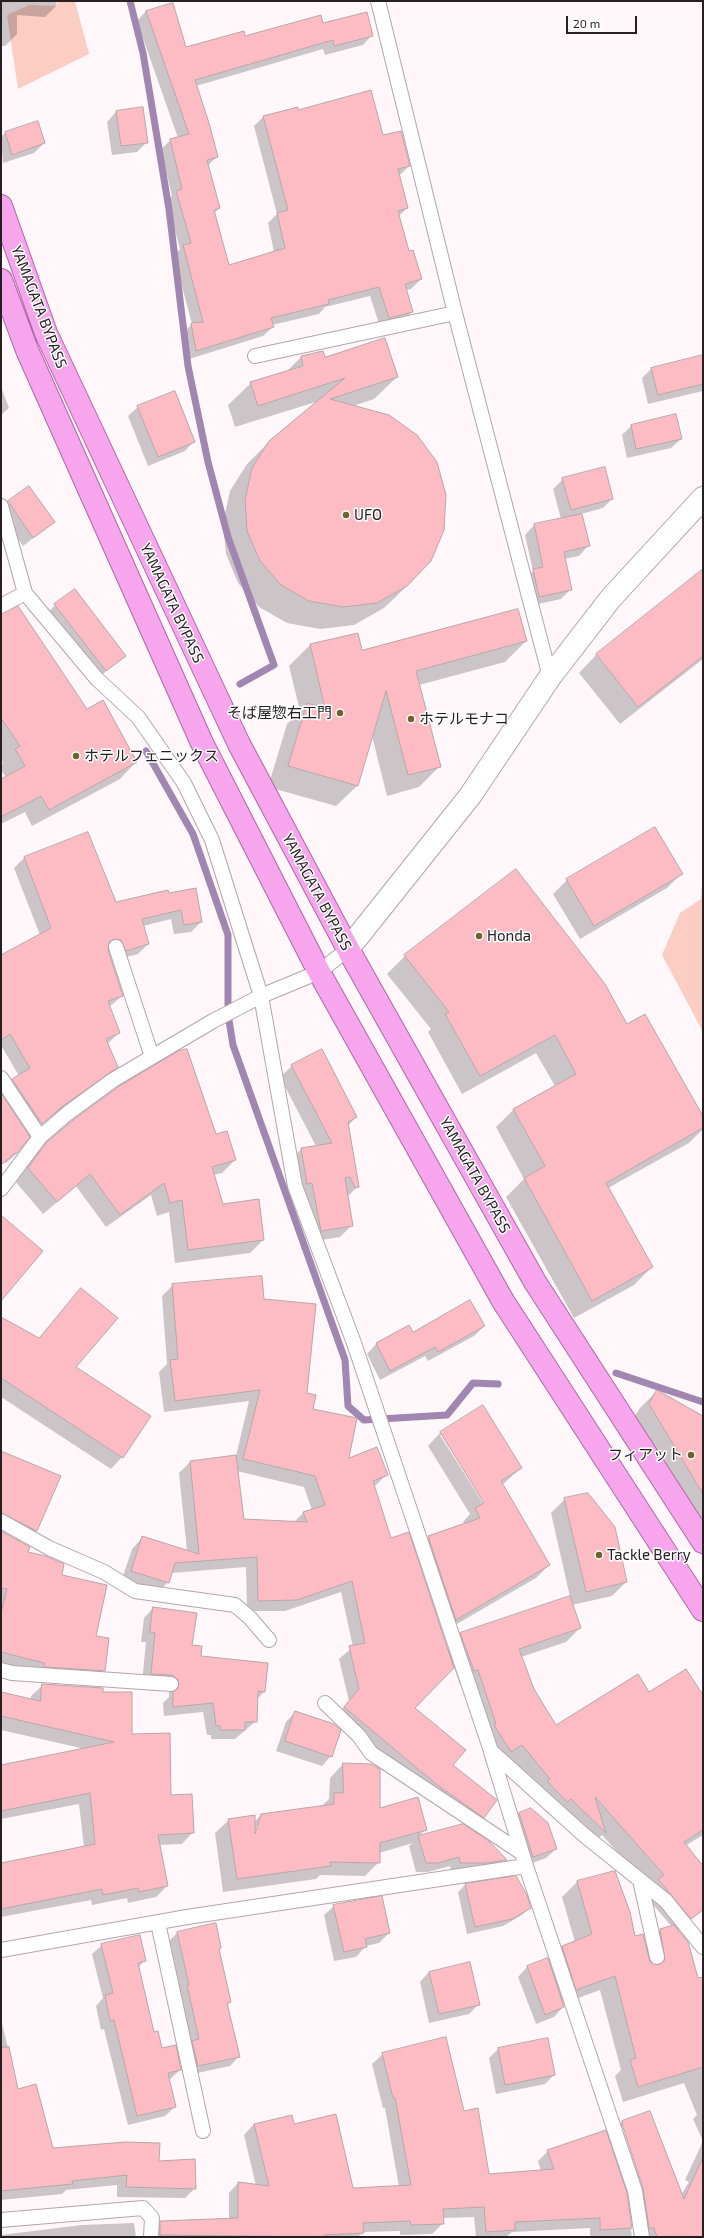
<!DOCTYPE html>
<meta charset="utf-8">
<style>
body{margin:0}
#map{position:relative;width:704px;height:2238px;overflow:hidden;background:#fff7fa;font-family:"Exo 2",sans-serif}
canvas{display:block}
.frame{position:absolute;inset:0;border:2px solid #262023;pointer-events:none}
.scale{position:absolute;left:566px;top:16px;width:71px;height:18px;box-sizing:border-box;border:2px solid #262023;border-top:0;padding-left:5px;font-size:12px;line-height:14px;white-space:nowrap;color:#262023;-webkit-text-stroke:3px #fff;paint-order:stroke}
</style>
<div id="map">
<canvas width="704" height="2238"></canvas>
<div class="frame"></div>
<div class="scale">20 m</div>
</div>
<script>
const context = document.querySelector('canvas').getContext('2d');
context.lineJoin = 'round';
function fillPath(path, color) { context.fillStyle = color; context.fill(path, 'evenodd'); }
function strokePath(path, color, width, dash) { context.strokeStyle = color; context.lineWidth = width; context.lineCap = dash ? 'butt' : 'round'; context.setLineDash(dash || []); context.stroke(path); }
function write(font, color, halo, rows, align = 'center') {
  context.font = font + ' "Exo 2","Noto Sans JP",sans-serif'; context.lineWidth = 3; context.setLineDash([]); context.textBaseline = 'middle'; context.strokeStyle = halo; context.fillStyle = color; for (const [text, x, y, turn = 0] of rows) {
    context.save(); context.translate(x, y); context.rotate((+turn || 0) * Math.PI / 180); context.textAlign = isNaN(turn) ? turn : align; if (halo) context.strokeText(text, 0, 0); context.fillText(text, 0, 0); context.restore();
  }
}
fillPath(new Path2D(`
 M 58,1 L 75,1 L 89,54 L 18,89 L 7,15 L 29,5 L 57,6 Z
 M 703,869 L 703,1032 L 662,955 L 680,913 L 701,899 Z`), '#fccdc3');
fillPath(new Path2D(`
 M 1,1 L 56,1 L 57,5 L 45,17 L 17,15 L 17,34 L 5,46 L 1,46 Z
 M 146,11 L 186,48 L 323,25 L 372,35 L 363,45 L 325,55 L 323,49 L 196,86 L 217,157 L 207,166 L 219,208 L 214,214 L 228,266 L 274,252 L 268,223 L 277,214 L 254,126 L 263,117 L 298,111 L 383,136 L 409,166 L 399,176 L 407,208 L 399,216 L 409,252 L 421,279 L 411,289 L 406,290 L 412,312 L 403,321 L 380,327 L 370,296 L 325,307 L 319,314 L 272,325 L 273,327 L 263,336 L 186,360 L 182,334 L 192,324 L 174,256 L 180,249 L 167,201 L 172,196 L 161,149 L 171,140 L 178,138 L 137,21 Z
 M 116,112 L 147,142 L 137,152 L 112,155 L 107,122 Z
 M 37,122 L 44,143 L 34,153 L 3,163 L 1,137 L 5,133 Z
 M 322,352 L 324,358 L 397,377 L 374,399 L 353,406 L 407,586 L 384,608 L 354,625 L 320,629 L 287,623 L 259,607 L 238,583 L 226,554 L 223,523 L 230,491 L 247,464 L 270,441 L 319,401 L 235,427 L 228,405 L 251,383 L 286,372 L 301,357 Z
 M 703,356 L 703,391 L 648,404 L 642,378 L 652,368 Z
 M 1,387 L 9,408 L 1,415 Z
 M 138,407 L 194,441 L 185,451 L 148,466 L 128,416 Z
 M 631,426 L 681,439 L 671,448 L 627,458 L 622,435 Z
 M 563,479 L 612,499 L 603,508 L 581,514 L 588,546 L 579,556 L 564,559 L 570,590 L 561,599 L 529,606 L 524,580 L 533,571 L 525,535 L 534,525 L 561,519 L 553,489 Z
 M 29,487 L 54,522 L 23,546 L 1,514 L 1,510 Z
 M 703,571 L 703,659 L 620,724 L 579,673 L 596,655 Z
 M 55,605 L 124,656 L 96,680 L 46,615 Z
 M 1,615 L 136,762 L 120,779 L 32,826 L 25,812 L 1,824 L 1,780 L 6,778 L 1,769 L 3,762 L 1,759 Z
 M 357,634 L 361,651 L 526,641 L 505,662 L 419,685 L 440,766 L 419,787 L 387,796 L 372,736 L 357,786 L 336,806 L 268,787 L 287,724 L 300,711 L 289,666 L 310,645 Z
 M 24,858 L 115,904 L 168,895 L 201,922 L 191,932 L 174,934 L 171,919 L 143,926 L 148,944 L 138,954 L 116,960 L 111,950 L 107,949 L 122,996 L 109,1007 L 119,1033 L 107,1044 L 117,1067 L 107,1077 L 52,1116 L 31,1133 L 2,1090 L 19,1076 L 1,1045 L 1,956 L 40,935 L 14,868 Z
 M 681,874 L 667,888 L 580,939 L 553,894 L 567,880 Z
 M 405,956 L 627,1026 L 703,1118 L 703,1129 L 689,1143 L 608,1188 L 652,1267 L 634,1285 L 574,1318 L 506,1197 L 524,1179 L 496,1127 L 514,1109 L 555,1086 L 536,1053 L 462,1094 L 428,1032 L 431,1029 L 387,974 Z
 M 292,1066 L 356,1117 L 348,1126 L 358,1186 L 347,1197 L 352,1225 L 340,1237 L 309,1242 L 290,1161 L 301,1149 L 316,1146 L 280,1077 Z
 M 1,1093 L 28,1137 L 16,1154 L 6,1163 L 5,1162 L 1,1165 Z
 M 215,1135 L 235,1160 L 222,1173 L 214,1175 L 222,1205 L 263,1240 L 250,1253 L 175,1263 L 169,1212 L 157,1216 L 151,1195 L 106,1227 L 76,1186 L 43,1214 L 15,1181 L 33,1157 L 47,1144 Z
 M 173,1285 L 263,1300 L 311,1410 L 347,1460 L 387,1474 L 374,1487 L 390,1539 L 446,1648 L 461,1634 L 570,1597 L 551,1513 L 565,1499 L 626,1582 L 612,1596 L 572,1605 L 580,1628 L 566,1642 L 521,1657 L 533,1689 L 556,1726 L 649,1693 L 703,1697 L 703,1835 L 685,1846 L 703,1868 L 703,1909 L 678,1931 L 698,1980 L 703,1978 L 703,2237 L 640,2237 L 613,2132 L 622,2122 L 681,2195 L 689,2182 L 685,2180 L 703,2141 L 693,2119 L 697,2115 L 684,2083 L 623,2102 L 615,2076 L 621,2070 L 600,1990 L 562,2004 L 563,2007 L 554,2017 L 536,2024 L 518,1977 L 527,1967 L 548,1961 L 562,1947 L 575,1942 L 562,1897 L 577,1882 L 614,1872 L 635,1938 L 645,1945 L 660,1930 L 672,1927 L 644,1894 L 650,1888 L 602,1835 L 591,1846 L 496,1765 L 464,1684 L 460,1685 L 454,1667 L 414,1708 L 483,1817 L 472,1828 L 334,1718 L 349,1701 L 339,1659 L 353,1647 L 341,1592 L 285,1611 L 247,1611 L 246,1567 L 171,1573 L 168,1582 L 157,1594 L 121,1582 L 132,1549 L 143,1537 L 187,1551 L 179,1473 L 190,1462 L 236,1456 L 249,1401 L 164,1412 L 159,1372 L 167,1364 L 162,1296 ZM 237,1471 L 304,1487 L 312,1510 L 304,1512 L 294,1522 L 243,1520 ZM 621,2126 L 623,2126 L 646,2193 L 644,2193 Z
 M 81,1289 L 74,1368 L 122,1457 L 111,1469 L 1,1397 L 1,1318 L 38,1339 Z
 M 484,1326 L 474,1336 L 428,1361 L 425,1356 L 380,1380 L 367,1354 L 376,1344 L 409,1327 L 412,1334 Z
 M 657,1391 L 703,1417 L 703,1541 L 631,1422 L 639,1409 Z
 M 483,1407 L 521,1468 L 502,1485 L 549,1565 L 536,1578 L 443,1632 L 416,1549 L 428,1537 L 464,1524 L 463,1522 L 470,1514 L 428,1446 L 440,1433 ZM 440,1435 L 442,1435 L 487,1507 L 486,1508 Z
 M 1,1452 L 59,1476 L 36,1531 L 25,1542 L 1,1530 Z
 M 1,1532 L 61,1576 L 95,1637 L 104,1670 L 93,1682 L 1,1666 Z
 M 153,1608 L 200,1657 L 264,1692 L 257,1699 L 256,1721 L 235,1739 L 211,1739 L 211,1735 L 207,1735 L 203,1712 L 164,1716 L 163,1703 L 169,1697 L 169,1690 L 142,1683 L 146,1642 L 141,1642 L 144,1618 Z
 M 43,1685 L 102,1693 L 131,1735 L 193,1832 L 182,1844 L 159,1845 L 167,1886 L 156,1897 L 128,1903 L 127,1898 L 92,1905 L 91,1900 L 1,1917 L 1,1864 L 84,1847 L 79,1804 L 1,1819 L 1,1766 L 85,1749 L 1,1730 L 1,1692 L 31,1700 L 31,1696 Z
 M 295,1712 L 331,1756 L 322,1766 L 276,1751 L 286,1722 Z
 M 343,1764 L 379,1809 L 426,1829 L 418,1837 L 505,1859 L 495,1868 L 451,1872 L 450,1866 L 428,1872 L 416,1872 L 409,1846 L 413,1843 L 379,1853 L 379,1862 L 365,1876 L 320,1875 L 316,1879 L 223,1892 L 215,1833 L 229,1820 L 254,1822 L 262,1814 L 321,1807 L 329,1799 L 330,1778 ZM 257,1825 L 259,1825 L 254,1839 L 252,1839 Z
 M 531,1809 L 556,1849 L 546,1858 L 524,1866 L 510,1823 L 519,1814 Z
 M 465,1885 L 530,1907 L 522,1915 L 503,1926 L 467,1934 L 458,1892 Z
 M 334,1906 L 389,1933 L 379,1943 L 366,1946 L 356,1957 L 334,1961 L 324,1915 Z
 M 177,1933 L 220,1948 L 218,1950 L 230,2002 L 227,2005 L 239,2056 L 230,2066 L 188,2075 L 168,1942 Z
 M 102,1945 L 145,1960 L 138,1968 L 153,2033 L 161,2049 L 180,2070 L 169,2080 L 175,2107 L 165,2116 L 128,2125 L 104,2029 L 101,2030 L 96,2006 L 103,1998 L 92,1954 Z
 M 429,1972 L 479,2004 L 469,2014 L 429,2023 L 420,1982 Z
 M 1,2019 L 18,2090 L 52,2149 L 158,2162 L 195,2188 L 185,2198 L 117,2197 L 117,2185 L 66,2190 L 62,2194 L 1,2200 Z
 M 498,2049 L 554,2075 L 545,2084 L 496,2094 L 489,2058 Z
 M 383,2054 L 463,2112 L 488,2175 L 541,2171 L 538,2161 L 548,2151 L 626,2193 L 632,2237 L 590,2237 L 590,2228 L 512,2232 L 506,2237 L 476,2237 L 474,2217 L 443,2218 L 443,2223 L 432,2234 L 400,2235 L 400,2231 L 363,2232 L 358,2237 L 277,2237 L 277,2190 L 257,2190 L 244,2135 L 254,2124 L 293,2126 L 352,2189 L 399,2187 L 385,2108 L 383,2108 L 372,2064 Z
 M 238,2183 L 255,2186 L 253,2237 L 151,2237 L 151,2231 L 161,2222 L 229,2219 L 229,2193 Z
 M 134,2223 L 136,2237 L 1,2237 L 1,2235 L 82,2225 Z`), '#0003');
strokePath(new Path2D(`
 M 130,1 L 143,53 L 169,209 L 188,366 L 208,462 L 228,537 L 274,665 L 240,684
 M 146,751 L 193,834 L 228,935 L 228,1014 L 233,1045 L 345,1360 L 348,1406 L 364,1420 L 447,1415 L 473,1383 L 498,1384
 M 616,1373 L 703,1402`), '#a086b1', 7);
const building = new Path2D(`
 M 173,3 L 186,47 L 244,31 L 245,36 L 321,15 L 323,23 L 367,12 L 373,36 L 334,46 L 333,40 L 195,80 L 209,123 L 218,157 L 207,160 L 220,208 L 214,210 L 229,265 L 285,248 L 277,213 L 288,210 L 263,116 L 298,107 L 298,110 L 371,90 L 383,135 L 401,131 L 410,166 L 398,169 L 408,208 L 398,211 L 409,251 L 413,250 L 422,279 L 405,284 L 413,312 L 389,318 L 379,287 L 328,300 L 329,304 L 271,318 L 274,327 L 196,351 L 191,323 L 203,322 L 183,245 L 191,243 L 176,191 L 182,189 L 170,139 L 189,134 L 146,11 Z
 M 143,107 L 148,143 L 121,146 L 116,111 Z
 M 38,121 L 45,143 L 12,155 L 5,132 Z
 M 385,338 L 398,377 L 330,399 L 389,415 L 417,435 L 437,462 L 446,495 L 444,530 L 431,561 L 407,586 L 377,603 L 343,607 L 309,601 L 281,585 L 260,561 L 247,531 L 245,500 L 252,468 L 269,441 L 345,378 L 258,406 L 250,382 L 303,366 L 301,356 L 323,351 L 325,357 Z
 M 703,355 L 703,384 L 658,395 L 651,368 Z
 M 175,391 L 195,442 L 158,457 L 137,406 Z
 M 676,414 L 682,439 L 636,449 L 631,425 Z
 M 605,467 L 613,499 L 571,510 L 562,478 Z
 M 29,486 L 55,522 L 33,538 L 8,501 Z
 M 582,514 L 590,546 L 564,552 L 572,590 L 539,597 L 533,569 L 543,567 L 534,524 Z
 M 703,569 L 703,656 L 638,707 L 596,654 Z
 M 75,589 L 126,656 L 106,671 L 54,604 Z
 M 18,606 L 87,709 L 103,700 L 137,762 L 49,810 L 41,796 L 1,817 L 1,779 L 25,766 L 15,749 L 20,746 L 1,718 L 1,614 Z
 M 518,609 L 527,641 L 416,671 L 441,767 L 408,775 L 386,691 L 358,786 L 288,766 L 307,703 L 325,708 L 310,644 L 358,633 L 362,650 Z
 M 655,827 L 683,874 L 594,926 L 566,879 Z
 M 88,832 L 116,902 L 168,890 L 169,893 L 196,888 L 202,922 L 184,925 L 181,910 L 142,919 L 149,944 L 126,951 L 121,940 L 114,939 L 109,942 L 108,950 L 123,996 L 108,1001 L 120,1033 L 106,1039 L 118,1067 L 63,1106 L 42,1124 L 12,1079 L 30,1068 L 10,1034 L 1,1040 L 1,955 L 51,928 L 24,857 Z
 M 516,869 L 605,984 L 627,1024 L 645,1014 L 703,1116 L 703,1128 L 606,1183 L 653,1267 L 592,1301 L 524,1178 L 545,1166 L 513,1109 L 576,1074 L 555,1035 L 480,1076 L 445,1014 L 449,1012 L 404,955 Z
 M 187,1049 L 216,1134 L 227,1131 L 236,1160 L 212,1167 L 223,1204 L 259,1199 L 264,1240 L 188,1250 L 182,1200 L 170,1203 L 164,1183 L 120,1215 L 90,1174 L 57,1202 L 28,1168 L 46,1143 L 73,1120 L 118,1087 L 178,1051 Z
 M 322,1049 L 357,1117 L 348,1122 L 359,1187 L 355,1188 L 350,1177 L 345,1178 L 353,1226 L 321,1231 L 312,1183 L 307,1184 L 301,1148 L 332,1143 L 291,1065 Z
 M 1,1093 L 30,1137 L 16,1154 L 15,1153 L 1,1165 Z
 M 1,1215 L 43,1251 L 1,1301 Z
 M 262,1276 L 264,1299 L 316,1304 L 307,1393 L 316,1395 L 313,1409 L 357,1418 L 349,1458 L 377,1447 L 388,1475 L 373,1481 L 391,1538 L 409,1532 L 454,1668 L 415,1708 L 466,1750 L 453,1765 L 497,1800 L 484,1818 L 436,1784 L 344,1707 L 359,1689 L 349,1646 L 365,1643 L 352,1581 L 297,1600 L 258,1601 L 257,1557 L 175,1563 L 169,1583 L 131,1571 L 142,1536 L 199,1554 L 190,1461 L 236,1455 L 244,1519 L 307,1522 L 303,1512 L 325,1505 L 315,1476 L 243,1459 L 260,1390 L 175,1401 L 170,1360 L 178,1359 L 172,1284 Z
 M 81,1288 L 118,1318 L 76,1367 L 151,1416 L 123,1458 L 1,1378 L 1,1317 L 39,1338 Z
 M 470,1300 L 485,1326 L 438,1352 L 435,1347 L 390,1371 L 376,1343 L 409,1325 L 413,1332 Z
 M 657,1390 L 703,1416 L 703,1494 L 649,1404 Z
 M 483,1405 L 522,1468 L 501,1481 L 550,1565 L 456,1620 L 428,1536 L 480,1518 L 475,1508 L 484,1503 L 440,1432 Z
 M 1,1451 L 61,1476 L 37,1531 L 1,1513 Z
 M 588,1493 L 615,1527 L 627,1582 L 586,1592 L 564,1498 Z
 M 1,1531 L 30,1547 L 28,1552 L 46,1556 L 64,1564 L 62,1575 L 107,1585 L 96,1636 L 109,1638 L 105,1671 L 44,1667 L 44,1663 L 1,1652 L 1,1613 L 7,1589 L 1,1588 Z
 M 570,1596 L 581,1628 L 519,1649 L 534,1689 L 556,1725 L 638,1674 L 649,1692 L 686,1669 L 703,1695 L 703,1830 L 684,1842 L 703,1866 L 703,1910 L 691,1919 L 658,1879 L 664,1875 L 595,1797 L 606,1833 L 571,1799 L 567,1802 L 547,1781 L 550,1779 L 522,1745 L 511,1752 L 494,1725 L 496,1724 L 478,1670 L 474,1671 L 468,1654 L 460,1633 Z
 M 153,1607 L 197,1613 L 192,1645 L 202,1646 L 201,1656 L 268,1663 L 265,1692 L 258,1691 L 257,1722 L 245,1722 L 245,1730 L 220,1730 L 220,1726 L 216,1726 L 213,1703 L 173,1707 L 173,1692 L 178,1688 L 178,1680 L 172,1675 L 151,1674 L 155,1633 L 150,1632 Z
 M 42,1684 L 103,1688 L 103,1692 L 132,1692 L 132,1734 L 170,1733 L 171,1795 L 192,1794 L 194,1833 L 158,1835 L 168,1886 L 139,1892 L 138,1888 L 103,1895 L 102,1889 L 1,1909 L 1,1863 L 95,1844 L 90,1793 L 1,1811 L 1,1765 L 114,1742 L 1,1716 L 1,1692 L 40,1701 Z
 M 295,1711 L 334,1724 L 341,1730 L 332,1757 L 285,1741 Z
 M 343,1763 L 371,1764 L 380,1769 L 380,1808 L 418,1797 L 427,1830 L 380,1843 L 380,1863 L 330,1862 L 331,1866 L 237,1879 L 228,1819 L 255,1815 L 255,1834 L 261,1814 L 334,1804 L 334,1793 L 343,1793 Z
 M 531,1808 L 548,1823 L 557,1849 L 533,1857 L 519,1813 Z
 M 463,1824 L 489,1841 L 507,1860 L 486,1863 L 460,1863 L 459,1857 L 438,1863 L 426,1863 L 418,1836 Z
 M 615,1871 L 630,1912 L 635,1936 L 643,1934 L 650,1962 L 658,1965 L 665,1960 L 660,1929 L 674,1925 L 688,1942 L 698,1978 L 703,1977 L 703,2067 L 638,2087 L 630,2060 L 636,2058 L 615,1976 L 576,1990 L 562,1946 L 592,1934 L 577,1881 Z
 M 516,1876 L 527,1895 L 531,1908 L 512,1919 L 475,1927 L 465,1884 Z
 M 382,1896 L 390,1933 L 365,1939 L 367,1947 L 344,1952 L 333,1905 Z
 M 216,1923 L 221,1948 L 219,1949 L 231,2002 L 227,2003 L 240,2057 L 198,2066 L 192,2041 L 199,2039 L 187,1985 L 189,1985 L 177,1932 Z
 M 140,1935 L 146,1961 L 138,1963 L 154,2032 L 158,2031 L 162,2048 L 176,2045 L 181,2070 L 168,2073 L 176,2107 L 137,2116 L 114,2020 L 110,2021 L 105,1995 L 113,1993 L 101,1944 Z
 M 548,1958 L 564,2007 L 545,2015 L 527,1966 Z
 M 470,1962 L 480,2005 L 439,2014 L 429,1972 Z
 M 446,2037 L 464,2111 L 478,2108 L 489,2174 L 554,2169 L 547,2150 L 606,2130 L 627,2193 L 632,2228 L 600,2230 L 600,2218 L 515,2222 L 515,2230 L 486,2232 L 484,2207 L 443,2209 L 444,2224 L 411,2225 L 410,2221 L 363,2223 L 364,2233 L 324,2235 L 324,2237 L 160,2235 L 160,2221 L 238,2218 L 238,2182 L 269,2186 L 254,2124 L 292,2115 L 294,2124 L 336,2114 L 353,2188 L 411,2185 L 395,2098 L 393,2098 L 382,2053 Z
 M 548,2038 L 555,2075 L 505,2085 L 498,2048 Z
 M 9,2047 L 18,2089 L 36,2084 L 53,2148 L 125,2142 L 160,2143 L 159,2161 L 195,2159 L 196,2189 L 126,2187 L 127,2175 L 72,2181 L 73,2184 L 1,2191 L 1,2048 Z
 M 650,2111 L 684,2199 L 703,2157 L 703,2237 L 657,2237 L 654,2228 L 649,2228 L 643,2188 L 622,2124 L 622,2121 Z`);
fillPath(building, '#fdbcc3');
strokePath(building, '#b8a6a8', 1);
const service = new Path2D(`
 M 378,1 L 455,313 L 550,677
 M 255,356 L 455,313
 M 1,506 L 25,593
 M 1,606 L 25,593 L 97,679 L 138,717 L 184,783 L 212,840 L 261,996 L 319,972 L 348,949
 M 116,947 L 152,1057
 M 1,1078 L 40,1137
 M 1,1189 L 40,1137 L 68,1113 L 113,1080 L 213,1021 L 261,996 L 295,1186 L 354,1343 L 491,1751 L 584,1835 L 666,1901 L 703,1947
 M 1,1521 L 49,1548 L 104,1572 L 135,1591 L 235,1605 L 250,1618 L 269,1640
 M 1,1670 L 12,1673 L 171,1684
 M 325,1703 L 359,1736 L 371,1753 L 522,1853
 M 526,1866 L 635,2191 L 642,2237
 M 640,1880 L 657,1957
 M 158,1923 L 203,2131
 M 1,1950 L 187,1917 L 526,1866 L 491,1752
 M 1,2220 L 143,2208 L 152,2218 L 151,2237`);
const minor = new Path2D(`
 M 348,949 L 470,796 L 550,677 L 611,598 L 703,498`);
const trunk = new Path2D(`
 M 1,206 L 46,333 L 239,744 L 348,949 L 535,1282 L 703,1542
 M 1,280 L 27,350 L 202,743 L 319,972 L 503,1301 L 703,1610`);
strokePath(service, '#b5a5ab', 16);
strokePath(minor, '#b5a5ab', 24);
strokePath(trunk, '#ad68a4', 24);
strokePath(service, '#fff', 14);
strokePath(minor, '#fff', 22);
strokePath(trunk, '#f7a6ee', 22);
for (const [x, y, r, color] of [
 [346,515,4,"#72622f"],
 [340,713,4,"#72622f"],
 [411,719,4,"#72622f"],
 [76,756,4,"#72622f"],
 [479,936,4,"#72622f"],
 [691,1455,4,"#72622f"],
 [599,1555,4,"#72622f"]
]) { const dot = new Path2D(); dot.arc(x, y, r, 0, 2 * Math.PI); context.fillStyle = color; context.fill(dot); strokePath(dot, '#fff', 1.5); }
write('15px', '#262023', '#fff', [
 ["YAMAGATA BYPASS",39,307,69],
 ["YAMAGATA BYPASS",172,603,65],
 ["YAMAGATA BYPASS",317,892,62],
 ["YAMAGATA BYPASS",475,1175,61]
]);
write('15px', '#262023', '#fff', [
 ["UFO",354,515],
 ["そば屋惣右工門",332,713,"right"],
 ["ホテルモナコ",419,719],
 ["ホテルフェニックス",84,756],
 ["Honda",487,936],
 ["フィアット",683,1455,"right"],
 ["Tackle Berry",607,1555]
], 'left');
</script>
